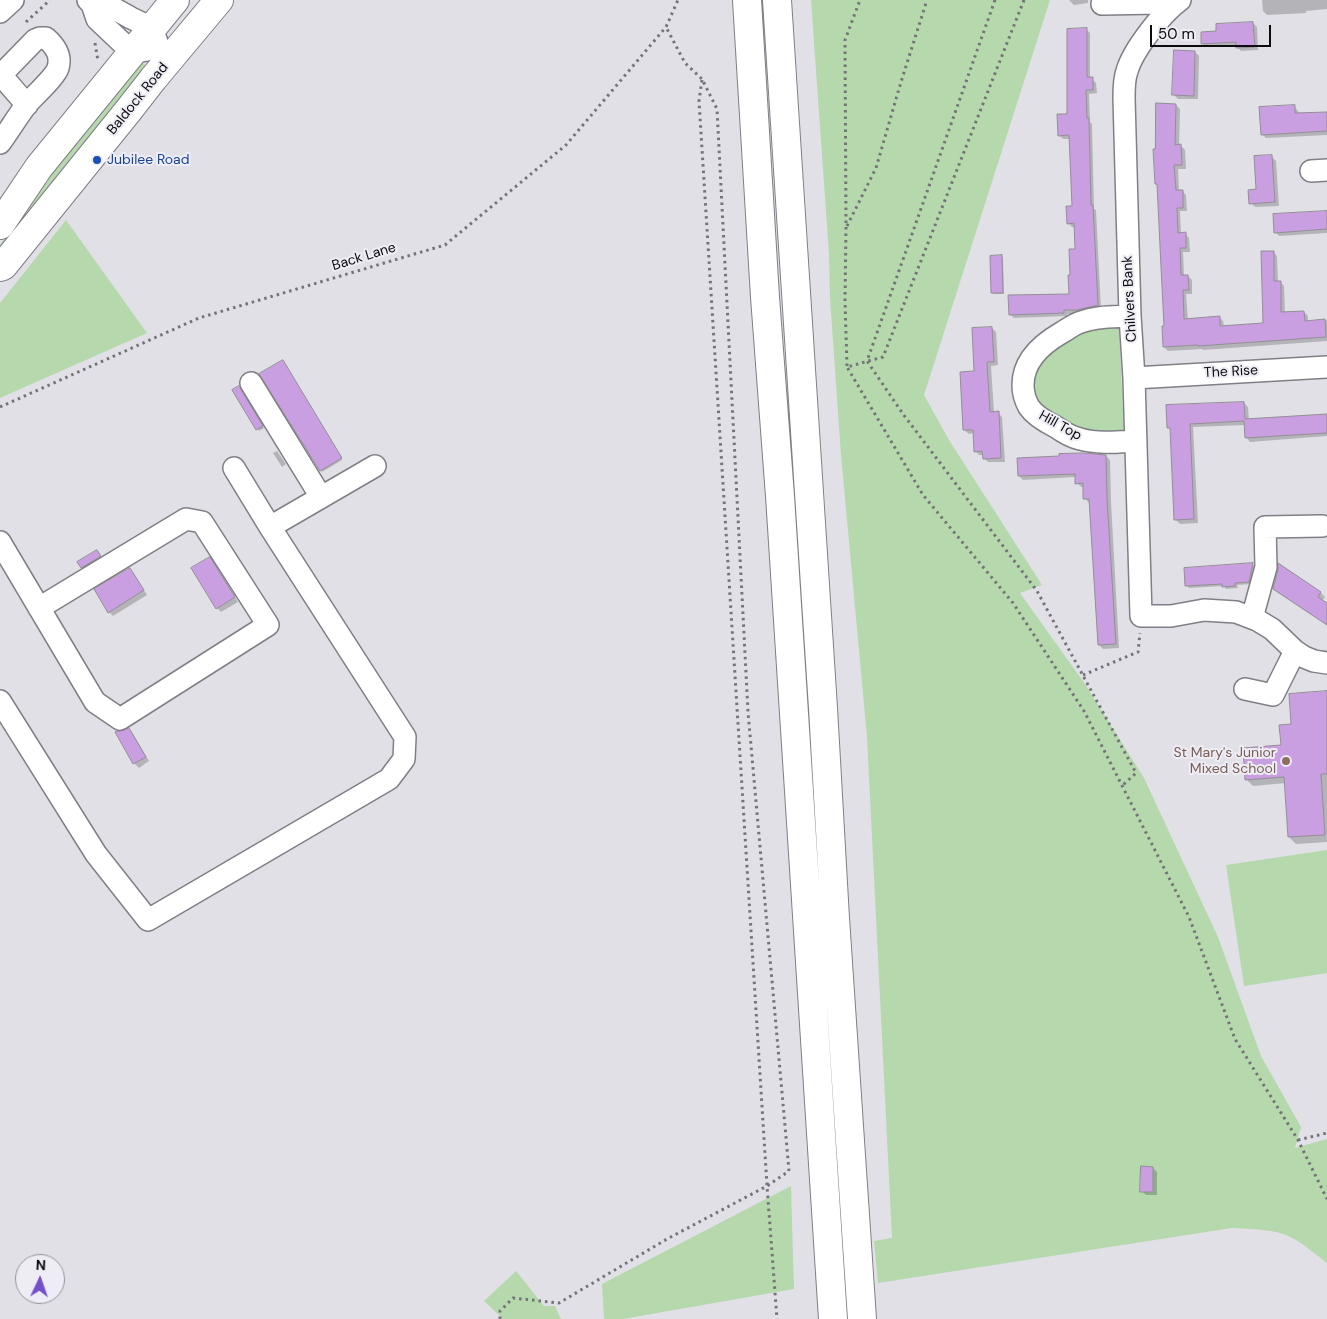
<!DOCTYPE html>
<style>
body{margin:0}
#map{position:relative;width:1327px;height:1319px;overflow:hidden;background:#e1e0e7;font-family:"DM Sans",sans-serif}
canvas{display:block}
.north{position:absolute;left:15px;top:1254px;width:50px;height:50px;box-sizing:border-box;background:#eeedf5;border:1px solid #939399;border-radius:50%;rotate:3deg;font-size:14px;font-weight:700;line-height:20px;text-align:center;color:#0b0b0e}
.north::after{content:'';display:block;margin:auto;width:18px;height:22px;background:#7650ca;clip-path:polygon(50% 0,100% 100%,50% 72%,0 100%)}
.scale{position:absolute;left:1150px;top:25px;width:121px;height:22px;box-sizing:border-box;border:2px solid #0b0b0e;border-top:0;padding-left:6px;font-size:15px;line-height:18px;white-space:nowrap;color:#0b0b0e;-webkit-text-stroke:4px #eeedf5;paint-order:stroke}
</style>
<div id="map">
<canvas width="1327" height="1319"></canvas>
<div class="north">N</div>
<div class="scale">50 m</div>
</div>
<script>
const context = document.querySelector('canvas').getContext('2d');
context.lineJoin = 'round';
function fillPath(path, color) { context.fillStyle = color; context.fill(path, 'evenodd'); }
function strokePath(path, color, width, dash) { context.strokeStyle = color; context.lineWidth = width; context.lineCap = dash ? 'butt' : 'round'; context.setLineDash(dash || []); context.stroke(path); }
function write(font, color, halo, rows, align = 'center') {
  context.font = font + ' "DM Sans",sans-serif'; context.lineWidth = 4; context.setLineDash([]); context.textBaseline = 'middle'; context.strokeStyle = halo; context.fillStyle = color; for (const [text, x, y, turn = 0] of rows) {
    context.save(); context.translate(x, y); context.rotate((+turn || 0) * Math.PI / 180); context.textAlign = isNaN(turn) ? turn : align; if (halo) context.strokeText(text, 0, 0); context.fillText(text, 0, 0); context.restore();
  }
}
fillPath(new Path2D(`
 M 811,0 L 1050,0 L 924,395 L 949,440 L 1042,585 L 1020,593 L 1085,684 L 1144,778 L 1218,937 L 1261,1056 L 1301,1127 L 1295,1148 L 1327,1139 L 1327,1263 C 1315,1254 1297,1238 1283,1234 C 1267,1229 1249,1229 1232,1228 L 878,1283 L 874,1241 L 892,1238 L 867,737 L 841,455 L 830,298 L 829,254 Z
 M 140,62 L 146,65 L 147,73 L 0,256 L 0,245 L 35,189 Z
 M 66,220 L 147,333 L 0,398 L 0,303 Z
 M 1077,327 L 1119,327 L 1124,431 L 1121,435 L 1093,439 L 1048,419 L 1030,393 L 1031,372 Z
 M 1327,850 L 1327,973 L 1244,986 L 1226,865 Z
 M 791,1186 L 794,1289 L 623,1319 L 604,1319 L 602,1284 Z
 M 516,1271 L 544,1306 L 555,1306 L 561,1319 L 503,1319 L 484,1301 Z`), '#b5d9ac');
fillPath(new Path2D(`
 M 1069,0 L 1088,0 L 1088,3 L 1074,5 Z
 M 1262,0 L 1327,0 L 1327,9 L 1306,11 L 1306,13 L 1267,15 L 1263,11 Z
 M 1253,23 L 1257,27 L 1258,50 L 1241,51 L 1237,47 L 1237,45 L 1206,47 L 1203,44 L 1218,32 Z
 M 1086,29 L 1090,33 L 1090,79 L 1092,79 L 1096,83 L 1097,93 L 1089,94 L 1090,122 L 1092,124 L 1094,209 L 1096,210 L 1101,309 L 1082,314 L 1067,314 L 1067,316 L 1014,318 L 1010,314 L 1070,295 L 1076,250 L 1075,227 L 1072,227 L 1068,223 L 1073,207 L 1071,139 L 1063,139 L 1059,135 L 1068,115 Z
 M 1195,52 L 1199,56 L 1198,99 L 1178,99 L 1174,95 Z
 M 1176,105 L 1180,109 L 1179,146 L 1181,146 L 1185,150 L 1186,169 L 1178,169 L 1179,192 L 1182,191 L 1186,195 L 1187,211 L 1180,211 L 1181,234 L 1185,234 L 1189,238 L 1190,252 L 1183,252 L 1184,276 L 1188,276 L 1192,280 L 1192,294 L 1186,294 L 1188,320 L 1219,317 L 1223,321 L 1224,327 L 1264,324 L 1273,252 L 1277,256 L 1278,282 L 1280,282 L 1284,286 L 1285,314 L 1304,312 L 1308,316 L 1308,322 L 1327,320 L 1327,341 L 1203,350 L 1202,349 L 1168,351 L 1164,347 Z
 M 1294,106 L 1298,111 L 1299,114 L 1327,113 L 1327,135 L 1266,138 L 1262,134 Z
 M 1272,157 L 1276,161 L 1279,206 L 1255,207 L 1251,203 Z
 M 1327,212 L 1327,233 L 1279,236 L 1275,232 Z
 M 1001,256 L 1003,258 L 1004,294 L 994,294 L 992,293 Z
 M 992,328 L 996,332 L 998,365 L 991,366 L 994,413 L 998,413 L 1002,417 L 1005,462 L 988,462 L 984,458 L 984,455 L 979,455 L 975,451 L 974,433 L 969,434 L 964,430 L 976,372 Z
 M 284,363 L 342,460 L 322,472 L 321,470 Z
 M 241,389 L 264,428 L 259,431 L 234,391 Z
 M 1244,403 L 1248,407 L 1249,420 L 1327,415 L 1327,436 L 1250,442 L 1246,437 L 1245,425 L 1193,427 L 1198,523 L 1180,524 L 1176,520 L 1171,430 L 1169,427 Z
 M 277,451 L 286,464 L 282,467 L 273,453 Z
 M 1106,456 L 1110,460 L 1111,502 L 1119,648 L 1103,649 L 1099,645 L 1091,502 L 1088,502 L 1085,498 L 1084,487 L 1081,487 L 1077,483 L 1076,477 L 1023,480 L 1019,476 Z
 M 98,553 L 101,558 L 83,569 L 82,567 Z
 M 214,563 L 238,602 L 221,612 L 217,608 Z
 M 1253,565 L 1255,567 L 1251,584 L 1237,585 L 1238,588 L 1226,589 L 1224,586 L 1189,588 L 1186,585 L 1186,569 Z
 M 130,570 L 134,574 L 147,595 L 113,616 L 109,612 Z
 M 1274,589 L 1321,593 L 1325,597 L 1322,601 L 1327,604 L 1327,625 L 1279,593 Z
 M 1327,693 L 1327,842 L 1296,844 L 1289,837 L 1286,783 L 1253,786 L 1246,779 L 1282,746 L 1292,725 Z
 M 129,729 L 133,734 L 149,761 L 139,768 L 134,763 L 116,732 Z
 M 1153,1168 L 1157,1172 L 1157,1195 L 1146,1195 L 1142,1191 Z`), '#0003');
const building = new Path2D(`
 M 1253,22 L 1255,47 L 1236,48 L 1236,42 L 1201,44 L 1201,32 L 1216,31 L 1216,24 Z
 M 1087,28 L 1087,77 L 1093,77 L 1093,90 L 1086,90 L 1087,118 L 1089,118 L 1091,205 L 1093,205 L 1098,305 L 1077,310 L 1064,310 L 1064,313 L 1009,315 L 1008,295 L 1069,294 L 1068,275 L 1070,275 L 1069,249 L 1075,249 L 1074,223 L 1067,224 L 1066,206 L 1072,206 L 1069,135 L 1058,136 L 1057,114 L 1067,114 L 1067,29 Z
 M 1174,50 L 1195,51 L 1194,96 L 1172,95 Z
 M 1156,103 L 1176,104 L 1175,145 L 1181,144 L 1182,165 L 1174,165 L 1176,190 L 1183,190 L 1183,208 L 1177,208 L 1178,233 L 1186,232 L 1186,248 L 1180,248 L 1181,275 L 1188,275 L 1189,290 L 1183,290 L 1184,319 L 1220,316 L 1220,326 L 1263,323 L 1261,251 L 1274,251 L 1274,281 L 1281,281 L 1281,312 L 1304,311 L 1305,321 L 1325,319 L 1326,337 L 1198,346 L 1198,345 L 1163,347 L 1162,326 L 1164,326 L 1161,267 L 1157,184 L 1155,184 L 1153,149 L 1155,149 Z
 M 1295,105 L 1295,113 L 1327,112 L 1327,131 L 1261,135 L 1259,107 Z
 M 1272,155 L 1275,202 L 1249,204 L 1248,190 L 1256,189 L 1254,156 Z
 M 1327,211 L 1327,229 L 1274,233 L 1273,214 Z
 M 1002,255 L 1003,293 L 991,293 L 990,256 Z
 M 992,327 L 994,362 L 987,362 L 990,412 L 999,411 L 1001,458 L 983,459 L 982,451 L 974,452 L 973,430 L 963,430 L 960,372 L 974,371 L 972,328 Z
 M 283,360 L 342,458 L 320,471 L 259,374 Z
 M 239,386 L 263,426 L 256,430 L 232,390 Z
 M 1244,402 L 1245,419 L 1327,414 L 1327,433 L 1245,438 L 1244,421 L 1190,424 L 1194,519 L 1174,520 L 1170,428 L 1167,428 L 1166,405 Z
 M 1084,453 L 1106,455 L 1107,498 L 1116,644 L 1098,645 L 1089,499 L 1083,499 L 1083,483 L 1075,484 L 1075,474 L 1018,476 L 1017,458 L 1059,456 L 1059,454 Z
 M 97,550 L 101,556 L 81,568 L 77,562 Z
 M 210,557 L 235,597 L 216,609 L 191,568 Z
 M 1253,563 L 1249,582 L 1235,583 L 1235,586 L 1222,587 L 1222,584 L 1185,586 L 1184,568 Z
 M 1278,563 L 1321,592 L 1318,597 L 1327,603 L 1327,625 L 1273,589 L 1278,570 Z
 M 130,568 L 144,590 L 108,613 L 94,589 Z
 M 1327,691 L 1327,774 L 1321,774 L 1325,835 L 1288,837 L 1284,777 L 1245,780 L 1243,748 L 1281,745 L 1279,725 L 1291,724 L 1289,694 Z
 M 129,728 L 146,757 L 133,764 L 115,732 L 117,731 L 120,731 Z
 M 1141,1166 L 1153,1167 L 1153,1192 L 1140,1192 Z`);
fillPath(building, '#ca9fe2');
strokePath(building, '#928e94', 1);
const minor = new Path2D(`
 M 88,0 L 92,4 L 97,19 L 132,52 L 147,50
 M 1180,0 C 1162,13 1133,50 1127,71 C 1124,79 1124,89 1124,98 L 1130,316 L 1134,378 L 1141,616 L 1171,616 L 1204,610 L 1236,612 L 1257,620 L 1272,629 L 1295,651 L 1304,657 L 1314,661 L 1327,663
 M 92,4 L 108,5 L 131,18 L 152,28 L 159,48 L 171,58
 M 1102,4 L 1160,3 L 1174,4
 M 0,12 L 13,0
 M 0,74 L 1,75 L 35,40 L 40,38 L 46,38 C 55,46 62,55 58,68 C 55,77 34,96 27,104 C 17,117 9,131 0,143
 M 0,76 L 1,75 L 27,105
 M 1311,171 L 1327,170
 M 1130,316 C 1114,317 1097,316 1081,322 C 1074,324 1068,329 1061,333 C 1042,344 1023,361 1023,385 C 1023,393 1025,400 1029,407 C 1035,416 1046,422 1056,427 C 1063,432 1071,437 1080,439 C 1098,444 1117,442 1136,441
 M 1134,378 L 1327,367
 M 251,383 L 321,497
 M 270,527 L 375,466
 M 0,542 L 95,702 L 120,719 L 268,625 L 202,522 L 186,519 L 39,608
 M 1252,618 L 1266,567 L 1265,527 L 1322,526
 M 1245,689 L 1273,695 L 1295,651
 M 0,701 L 96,854 L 148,920 L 389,779 L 404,759 L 405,737 L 270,527 L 234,468`);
const major = new Path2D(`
 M 0,225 L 39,167 L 175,0
 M 0,267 L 3,266 L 128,111 L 153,79 L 219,0`);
const highway = new Path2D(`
 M 747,0 L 765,297 L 780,496 L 833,1319
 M 777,0 L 823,708 L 835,918 L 862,1319`);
strokePath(minor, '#807f86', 24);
strokePath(major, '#807f86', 30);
strokePath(highway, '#807f86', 30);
strokePath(new Path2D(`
 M 995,0 L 867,361 L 903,414 L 1037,591 L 1136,773 L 1122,786
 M 1024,0 L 883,357 L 847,367 L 923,495 L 1013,603 L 1084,711 L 1189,917 L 1235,1039 L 1298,1140 L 1327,1199
 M 26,22 L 50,0
 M 95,43 L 98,61
 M 702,80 L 699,101 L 767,1186 L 777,1319
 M 847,226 L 876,168 L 901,82 L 927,0
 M 847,366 L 845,301 L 846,227 L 845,40 L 860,0
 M 0,407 L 199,318 L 445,245 L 566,145 L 666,27 L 678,0
 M 1083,675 L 1138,652 L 1140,633
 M 1298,1140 L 1327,1133
 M 500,1319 L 500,1311 L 513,1298 L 559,1303 L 667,1239 L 767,1186 L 789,1171 L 748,712 L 717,109 L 702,79 L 685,63 L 666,27`), '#747378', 3, [2.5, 4]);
strokePath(minor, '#fff', 21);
strokePath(major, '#fff', 28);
strokePath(highway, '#fff', 28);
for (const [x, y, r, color] of [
 [97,160,5,"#1a4fb4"],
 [1286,761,5,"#8d6e63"]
]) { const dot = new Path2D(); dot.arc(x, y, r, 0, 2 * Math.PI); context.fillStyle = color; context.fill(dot); strokePath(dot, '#eeedf5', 2); }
write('14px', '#0b0b0e', '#eeedf5', [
 ["Baldock Road",138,99,-51],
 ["Back Lane",364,257,-17],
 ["Chilvers Bank",1130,299,-93],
 ["The Rise",1231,372,-3],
 ["Hill Top",1060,426,29]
]);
write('14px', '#164399', '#eeedf5', [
 ["Jubilee Road",107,160]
], 'left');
write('14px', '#785e54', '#eeedf5', [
 ["St Mary's Junior",1276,753],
 ["Mixed School",1276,769]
], 'right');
</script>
